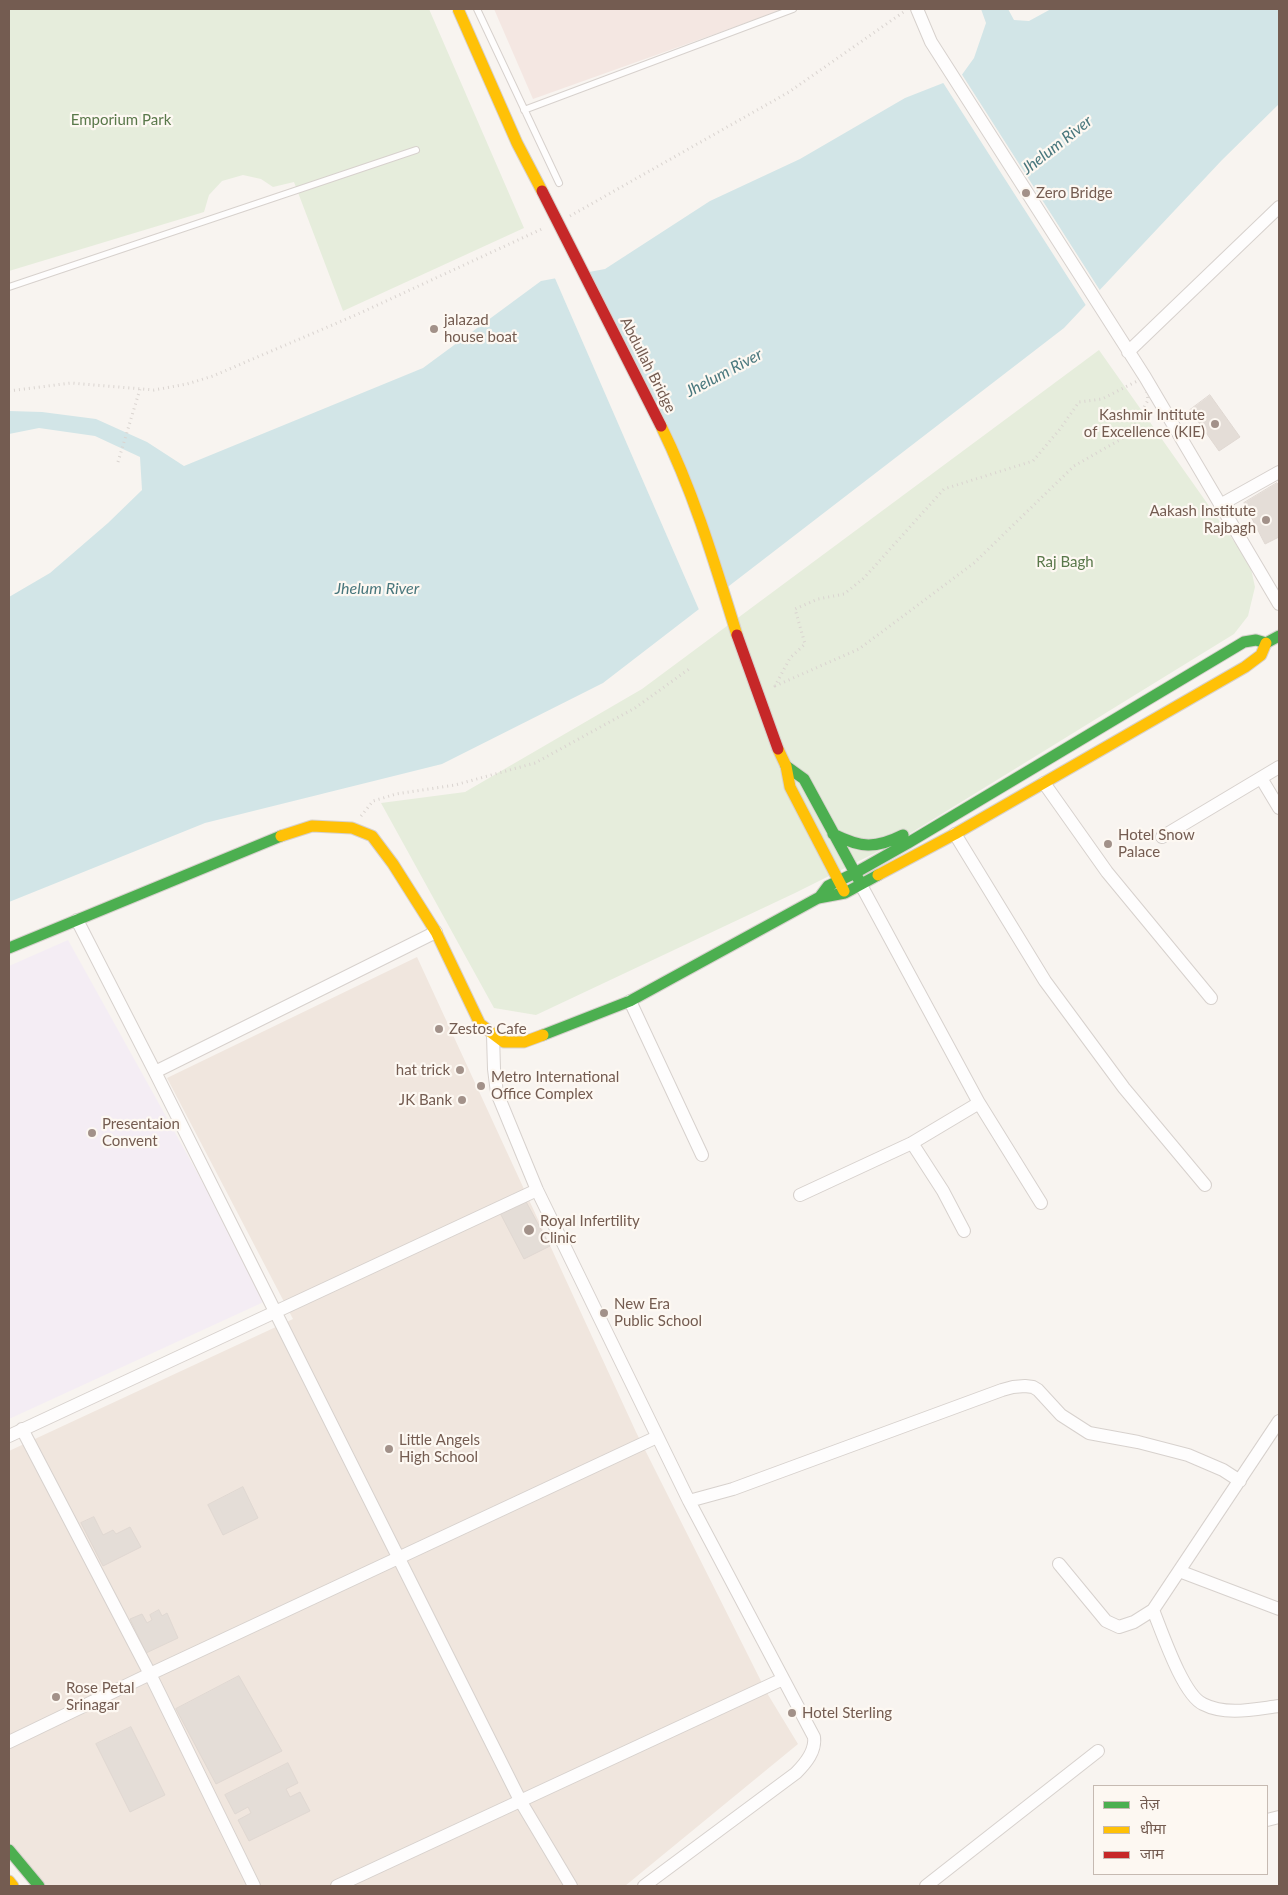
<!DOCTYPE html>
<meta charset="utf-8">
<style>
body{margin:0}
#map{position:relative;width:1288px;height:1895px;overflow:hidden;background:#f8f4f0;font-family:Lato,"Noto Sans Devanagari",sans-serif}
canvas{display:block}
.frame{position:absolute;inset:0;border:10px solid #745c51;pointer-events:none}
.legend{position:absolute;left:1093px;top:1785px;width:175px;height:90px;box-sizing:border-box;background:#fdf8f2;border:1px solid #c6bab2;margin:0;padding:6px 9px;list-style:none;font-size:15px;color:#745c51}
.legend li{display:flex;align-items:center;gap:10px;height:25px}
.legend b{width:25px;border:1px solid #c6bab2}
</style>
<div id="map">
<canvas width="1288" height="1895"></canvas>
<div class="frame"></div>
<ul class="legend">
<li><b style="height:6px;background:#4caf50"></b>तेज़</li>
<li><b style="height:6px;background:#ffc107"></b>धीमा</li>
<li><b style="height:6px;background:#c62828"></b>जाम</li>
</ul>
</div>
<script>
const context = document.querySelector('canvas').getContext('2d');
context.lineJoin = 'round';
function fillPath(path, color) { context.fillStyle = color; context.fill(path, 'evenodd'); }
function strokePath(path, color, width, dash) { context.strokeStyle = color; context.lineWidth = width; context.lineCap = dash ? 'butt' : 'round'; context.setLineDash(dash || []); context.stroke(path); }
function write(font, color, halo, rows, align = 'center') {
  context.font = font + ' Lato,sans-serif'; context.lineWidth = 4.5; context.setLineDash([]); context.textBaseline = 'middle'; context.strokeStyle = halo; context.fillStyle = color; for (const [text, x, y, turn = 0] of rows) {
    context.save(); context.translate(x, y); context.rotate((+turn || 0) * Math.PI / 180); context.textAlign = isNaN(turn) ? turn : align; if (halo) context.strokeText(text, 0, 0); context.fillText(text, 0, 0); context.restore();
  }
}
fillPath(new Path2D(`
 M 417,957 L 636,1432 L 767,1693 L 798,1744 L 625,1886 L 43,1886 L 9,1843 L 9,1451 L 293,1319 L 167,1078 Z`), '#f0e6de');
fillPath(new Path2D(`
 M 494,9 L 785,9 L 533,99 Z`), '#f4e7e2');
fillPath(new Path2D(`
 M 68,940 L 268,1300 L 9,1419 L 9,966 Z`), '#f4edf4');
fillPath(new Path2D(`
 M 9,9 L 429,9 L 524,228 L 343,311 L 294,182 L 273,187 L 261,179 L 243,175 L 222,181 L 209,195 L 204,212 L 9,271 Z
 M 1099,350 L 1250,564 L 1255,587 L 1248,616 L 1234,634 L 893,844 L 795,893 L 536,1015 L 494,1008 L 381,803 L 465,792 L 642,689 Z`), '#e6eddc');
fillPath(new Path2D(`
 M 981,9 L 1008,9 L 1014,20 L 1029,21 L 1051,9 L 1279,9 L 1279,104 L 1222,160 L 1064,328 L 603,683 L 442,764 L 205,823 L 9,902 L 9,597 L 50,573 L 108,523 L 142,490 L 140,457 L 95,436 L 39,428 L 9,434 L 9,411 L 42,412 L 96,419 L 147,442 L 184,466 L 423,368 L 541,281 L 605,269 L 710,201 L 800,159 L 905,98 L 961,76 L 974,58 L 986,23 Z`), '#d2e5e7');
fillPath(new Path2D(`
 M 961,73 L 1101,292 L 1087,307 L 942,81 Z
 M 587,270 L 727,591 L 700,612 L 554,276 Z`), '#f8f4f0');
const building = new Path2D(`
 M 1210,395 L 1240,437 L 1219,451 L 1190,410 Z
 M 1277,483 L 1279,486 L 1279,537 L 1265,544 L 1244,503 Z
 M 524,1198 L 550,1246 L 524,1259 L 499,1211 Z
 M 243,1487 L 258,1518 L 223,1535 L 208,1505 Z
 M 94,1517 L 103,1535 L 113,1530 L 116,1534 L 130,1527 L 141,1547 L 103,1566 L 81,1523 Z
 M 159,1610 L 162,1616 L 167,1613 L 178,1638 L 146,1653 L 130,1619 L 142,1614 L 147,1623 L 152,1620 L 150,1615 Z
 M 239,1676 L 282,1751 L 216,1784 L 176,1709 Z
 M 131,1727 L 165,1795 L 130,1812 L 96,1744 Z
 M 288,1763 L 298,1783 L 286,1789 L 290,1797 L 300,1792 L 310,1811 L 249,1841 L 238,1820 L 251,1813 L 248,1807 L 235,1814 L 225,1795 Z`);
fillPath(building, '#e4ddd7');
strokePath(building, '#e0d8d2', 1);
const lane = new Path2D(`
 M 477,9 L 559,183
 M 524,110 L 793,9
 M 9,287 L 416,150`);
const street = new Path2D(`
 M 917,9 L 931,42 L 1145,377 L 1279,604
 M 1128,352 L 1279,207
 M 1220,505 L 1279,472
 M 1261,778 L 1279,808
 M 1044,783 L 1107,872 L 1211,998
 M 955,834 L 1045,981 L 1124,1088 L 1205,1185
 M 1162,837 L 1279,767
 M 861,885 L 979,1103 L 1041,1203
 M 77,920 L 155,1072 L 521,1802 L 571,1886
 M 630,1001 L 702,1155
 M 493,1035 L 494,1069 L 497,1093 L 537,1190 L 689,1501 L 814,1737 C 816,1751 806,1763 796,1773 L 644,1886
 M 155,1072 L 436,932
 M 912,1143 L 943,1191 L 964,1231
 M 800,1195 L 912,1143 L 979,1103
 M 22,1429 L 150,1674 L 254,1886
 M 9,1436 L 537,1190
 M 689,1501 L 733,1489 L 1002,1390 L 1013,1387 L 1025,1386 L 1033,1387 L 1038,1390 L 1061,1415 L 1089,1433 L 1138,1442 L 1188,1455 L 1223,1470 L 1240,1481
 M 1059,1564 L 1106,1621 L 1119,1627 L 1134,1622 L 1153,1610 L 1279,1421
 M 1179,1571 L 1279,1609
 M 1153,1610 C 1162,1632 1183,1695 1203,1704 C 1226,1716 1255,1709 1279,1706
 M 9,1742 L 150,1674 L 657,1437
 M 1267,1820 L 1279,1817
 M 337,1886 L 783,1679
 M 926,1886 L 1098,1751`);
const fast = new Path2D(`
 M 786,766 L 804,779 L 860,882
 M 833,834 C 861,848 875,849 903,835
 M 819,898 L 828,886 L 855,873 L 908,843 L 1244,642 L 1256,640 L 1266,643 L 1279,636
 M 9,948 L 281,836
 M 543,1035 L 630,1001 L 818,898 L 845,893 L 878,875
 M 9,1850 L 39,1886`);
const slow = new Path2D(`
 M 778,749 L 786,766 L 790,787 L 844,891
 M 281,836 L 312,826 L 352,828 L 372,836 L 393,864 L 436,932 L 480,1024 L 504,1042 L 524,1042 L 543,1035
 M 878,875 L 955,834 L 1245,667 L 1261,655 L 1266,643
 M 9,1881 L 13,1886`);
strokePath(lane, '#d7d1cd', 8);
strokePath(street, '#d7d1cd', 14);
strokePath(fast, '#d7d1cd', 13);
strokePath(slow, '#d7d1cd', 13);
strokePath(new Path2D(`
 M 570,216 L 789,92 L 905,11
 M 1145,377 L 1148,400 L 1130,434 L 1074,466 L 974,563 L 859,649 L 775,686 L 790,658 L 805,644 L 795,609 L 818,599 L 844,594 L 864,578 L 944,489 L 1033,461 L 1060,429 L 1079,402 L 1102,399 Z
 M 9,391 L 71,383 L 154,390 L 187,384 L 213,376 L 358,314 L 544,228
 M 118,462 L 140,389
 M 361,816 L 373,801 L 396,794 L 455,785 L 535,763 L 635,708 L 689,669`), '#dad4d0', 3, [1, 4]);
strokePath(lane, '#fefdfd', 6);
strokePath(street, '#fefdfd', 12);
strokePath(fast, '#4caf50', 11);
strokePath(slow, '#ffc107', 11);
const slowBridge = new Path2D(`
 M 458,9 L 517,143 L 542,191
 M 661,426 C 694,493 715,564 737,635`);
const jamBridge = new Path2D(`
 M 542,191 L 661,426
 M 737,635 L 778,749`);
strokePath(slowBridge, '#d7d1cd', 13, []);
strokePath(jamBridge, '#d7d1cd', 13, []);
strokePath(slowBridge, '#ffc107', 11);
strokePath(jamBridge, '#c62828', 11);
for (const [x, y, r, color] of [
 [1026,193,5,"#a29189"],
 [434,329,5,"#a29189"],
 [1215,424,5,"#a29189"],
 [1266,520,5,"#a29189"],
 [1108,844,5,"#a29189"],
 [439,1029,5,"#a29189"],
 [460,1070,5,"#a29189"],
 [481,1086,5,"#a29189"],
 [462,1100,5,"#a29189"],
 [92,1133,5,"#a29189"],
 [529,1230,6,"#a29189"],
 [604,1313,5,"#a29189"],
 [389,1449,5,"#a29189"],
 [56,1697,5,"#a29189"],
 [792,1713,5,"#a29189"]
]) { const dot = new Path2D(); dot.arc(x, y, r, 0, 2 * Math.PI); context.fillStyle = color; context.fill(dot); strokePath(dot, '#fdf8f2', 2); }
write('15px', '#59784a', '#fdf8f2', [
 ["Emporium Park",121,120],
 ["Raj Bagh",1065,562]
]);
write('15px', '#745c51', '#fdf8f2', [
 ["Zero Bridge",1036,193],
 ["jalazad",444,320],
 ["house boat",444,337],
 ["Kashmir Intitute",1205,415,"right"],
 ["of Excellence (KIE)",1205,432,"right"],
 ["Aakash Institute",1256,511,"right"],
 ["Rajbagh",1256,528,"right"],
 ["Hotel Snow",1118,835],
 ["Palace",1118,852],
 ["Zestos Cafe",449,1029],
 ["hat trick",450,1070,"right"],
 ["Metro International",491,1077],
 ["Office Complex",491,1094],
 ["JK Bank",452,1100,"right"],
 ["Presentaion",102,1124],
 ["Convent",102,1141],
 ["Royal Infertility",540,1221],
 ["Clinic",540,1238],
 ["New Era",614,1304],
 ["Public School",614,1321],
 ["Little Angels",399,1440],
 ["High School",399,1457],
 ["Rose Petal",66,1688],
 ["Srinagar",66,1705],
 ["Hotel Sterling",802,1713]
], 'left');
write('15px', '#745c51', '#fdf8f2', [
 ["Abdullah Bridge",648,365,63]
]);
write('italic 16px', '#49777d', '#fdf8f2', [
 ["Jhelum River",1057,145,-38],
 ["Jhelum River",724,373,-28],
 ["Jhelum River",377,589]
]);
</script>
